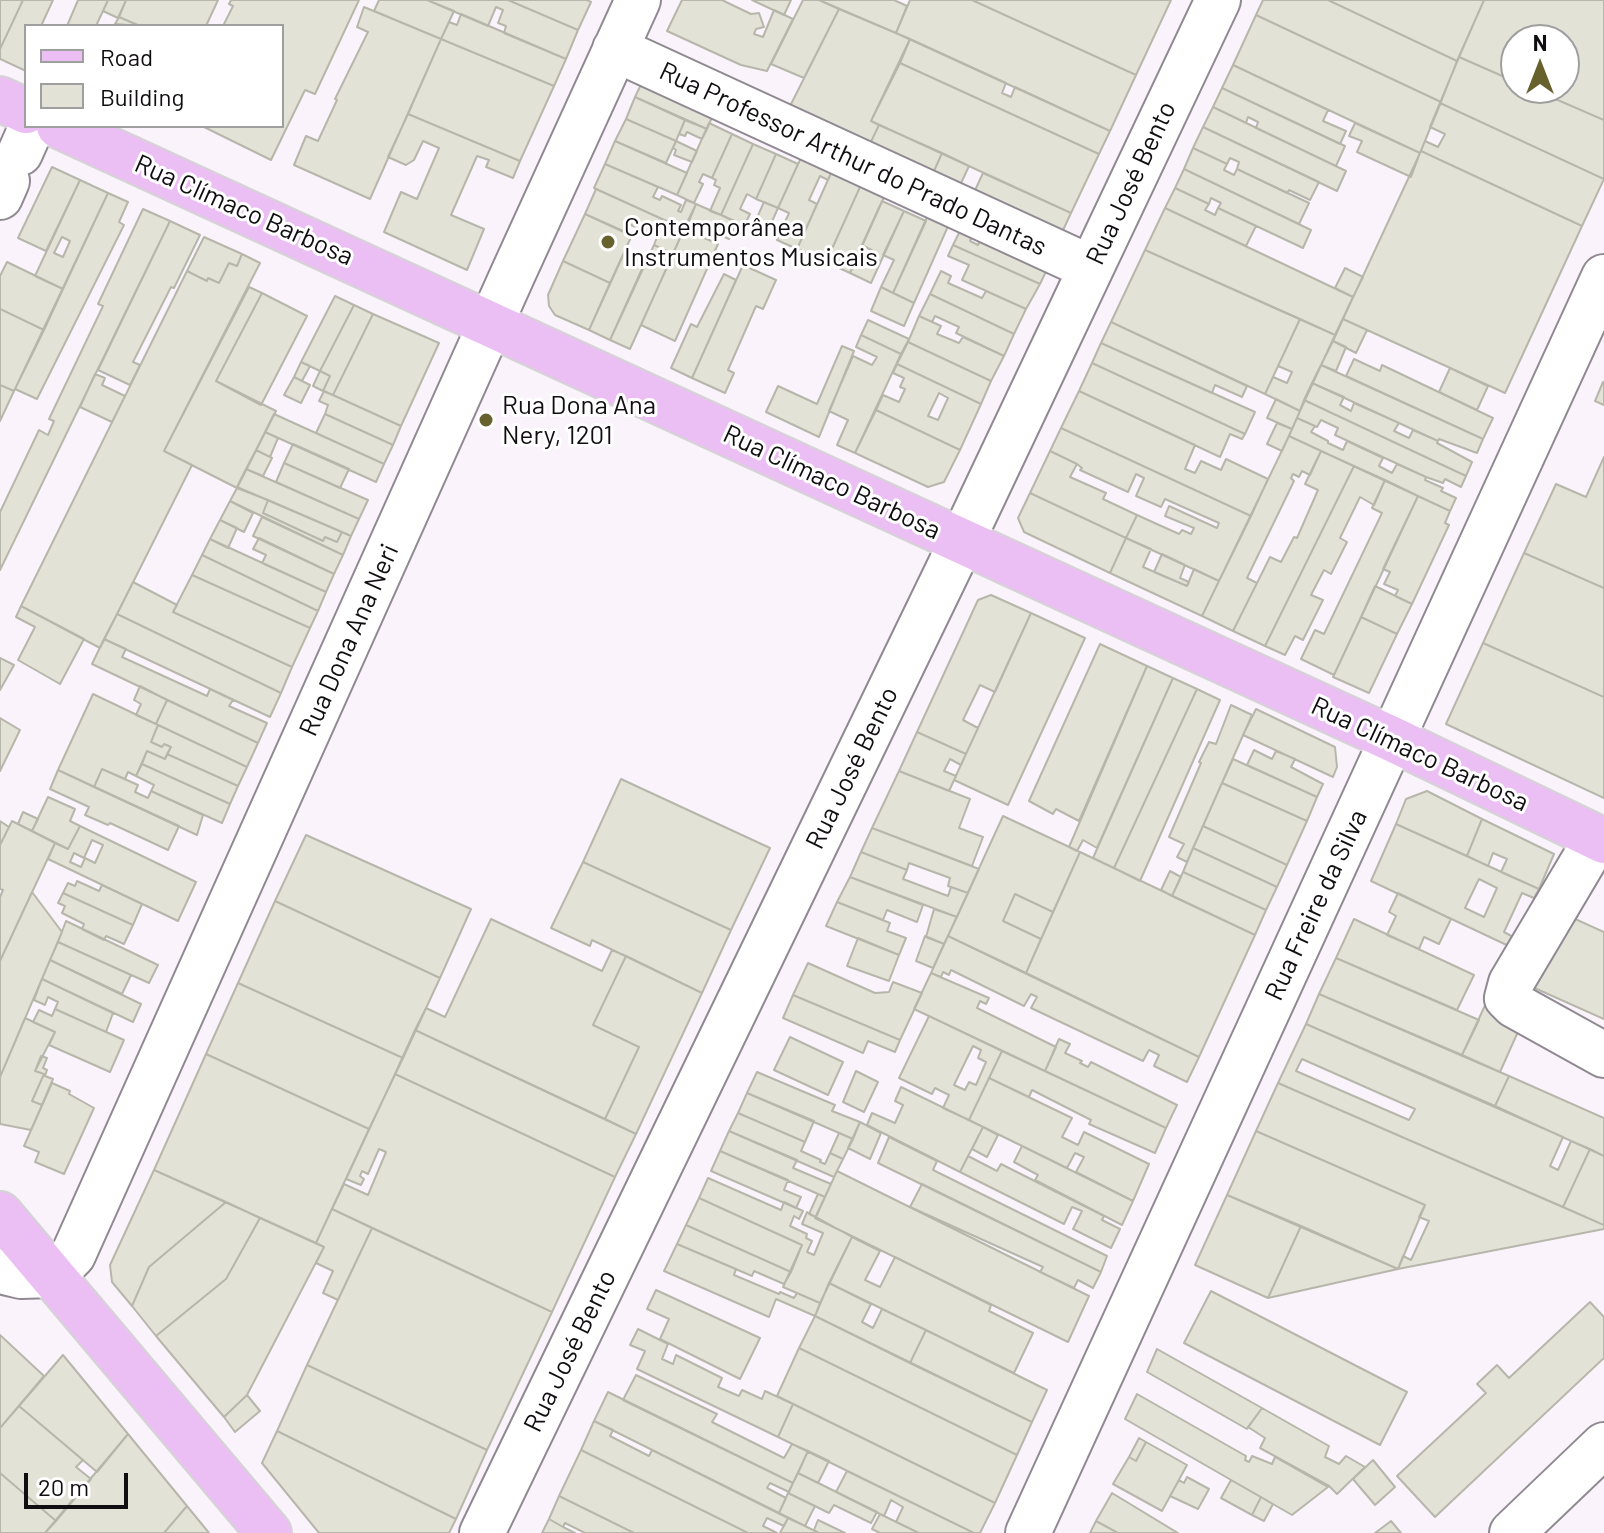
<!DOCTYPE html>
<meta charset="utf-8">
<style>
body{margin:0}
#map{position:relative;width:1604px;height:1533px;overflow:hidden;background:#fbf3fc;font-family:Barlow,sans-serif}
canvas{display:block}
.legend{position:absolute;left:24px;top:24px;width:260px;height:104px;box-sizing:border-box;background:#fff;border:2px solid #a09fa0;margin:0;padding:10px 14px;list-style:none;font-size:24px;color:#110e11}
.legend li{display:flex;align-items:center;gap:16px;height:40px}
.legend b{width:40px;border:2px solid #a09fa0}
.north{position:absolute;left:1500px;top:24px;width:80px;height:80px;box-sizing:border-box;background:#fff;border:2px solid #a09fa0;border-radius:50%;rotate:0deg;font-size:22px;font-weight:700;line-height:32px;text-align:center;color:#110e11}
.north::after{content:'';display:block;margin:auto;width:28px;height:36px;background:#67612e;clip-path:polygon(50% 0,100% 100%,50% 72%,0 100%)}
.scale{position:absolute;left:24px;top:1473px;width:104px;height:36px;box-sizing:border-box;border:4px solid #110e11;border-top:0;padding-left:10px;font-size:24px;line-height:28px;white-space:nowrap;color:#110e11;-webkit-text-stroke:6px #fff;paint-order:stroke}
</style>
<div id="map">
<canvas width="1604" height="1533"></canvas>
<ul class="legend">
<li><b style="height:10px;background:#ebbff3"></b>Road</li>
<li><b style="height:22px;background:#e3e2d6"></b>Building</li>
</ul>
<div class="north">N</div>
<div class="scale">20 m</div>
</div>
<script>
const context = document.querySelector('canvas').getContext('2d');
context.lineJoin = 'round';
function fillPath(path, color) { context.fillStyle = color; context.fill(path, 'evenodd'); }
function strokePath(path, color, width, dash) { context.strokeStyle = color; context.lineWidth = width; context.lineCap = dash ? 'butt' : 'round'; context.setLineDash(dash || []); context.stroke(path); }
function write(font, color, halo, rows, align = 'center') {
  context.font = font + ' Barlow,sans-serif'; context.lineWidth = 6; context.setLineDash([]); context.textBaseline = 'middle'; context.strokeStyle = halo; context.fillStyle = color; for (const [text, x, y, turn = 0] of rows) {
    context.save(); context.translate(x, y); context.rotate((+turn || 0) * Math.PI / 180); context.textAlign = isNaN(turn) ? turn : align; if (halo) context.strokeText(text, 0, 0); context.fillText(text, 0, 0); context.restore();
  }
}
const building = new Path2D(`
 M 0,0 L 23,0 L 0,49 Z
 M 23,0 L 53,0 L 41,26 L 26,26 L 26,71 L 0,59 L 0,49 Z
 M 78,0 L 108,0 L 96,26 L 67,26 Z
 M 108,0 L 126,0 L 118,18 L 103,11 Z
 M 126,0 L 218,0 L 206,26 L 140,26 L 119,17 Z
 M 231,0 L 359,0 L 315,94 L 305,90 L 271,160 L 202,126 L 282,126 L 282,26 L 223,26 L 233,6 L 229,4 Z
 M 379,0 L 427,0 L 454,11 L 441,39 L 374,11 Z
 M 427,0 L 508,0 L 578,30 L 566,59 L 504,33 L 506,26 L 498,23 L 503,10 L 496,7 L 488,26 Z
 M 508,0 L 587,0 L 591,2 L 578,30 Z
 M 682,0 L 722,0 L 751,14 L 759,13 L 764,27 L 756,29 L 754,34 L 763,37 L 774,10 L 793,19 L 767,71 L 741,65 L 667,31 Z
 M 752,0 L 791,0 L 784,15 Z
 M 803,0 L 819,0 L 839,9 L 804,78 L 771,64 Z
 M 819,0 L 894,0 L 907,6 L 896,33 Z
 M 910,0 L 972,0 L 1136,75 L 1110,131 L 896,33 Z
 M 972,0 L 1171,0 L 1136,75 Z
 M 1263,0 L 1328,0 L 1457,61 L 1441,102 L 1256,15 Z
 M 1328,0 L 1484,0 L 1457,61 Z
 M 1484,0 L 1604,0 L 1604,120 L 1530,88 L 1564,88 L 1564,40 L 1516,40 L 1516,82 L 1459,57 Z
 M 364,7 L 441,39 L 370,199 L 294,165 L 306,136 L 318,141 L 337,100 L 335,99 L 368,32 L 357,27 Z
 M 839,9 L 910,39 L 871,121 L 879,125 L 867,150 L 786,114 Z
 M 461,14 L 566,59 L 554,86 L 441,39 L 449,22 L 457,25 Z
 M 1256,15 L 1441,102 L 1420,153 L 1233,65 Z
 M 119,17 L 140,26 L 115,24 Z
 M 441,39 L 554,86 L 520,161 L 408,114 Z
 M 910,39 L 1006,83 L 1002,93 L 1011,97 L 1015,87 L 1110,131 L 1099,154 L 900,63 Z
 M 1459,57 L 1516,82 L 1516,88 L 1530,88 L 1604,120 L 1604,179 L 1440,103 Z
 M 900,63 L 1099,154 L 1071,213 L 871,121 Z
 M 1233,65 L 1328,110 L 1323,121 L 1346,131 L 1340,144 L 1222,88 Z
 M 645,76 L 716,108 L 707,129 L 635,97 Z
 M 1222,88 L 1345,146 L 1336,166 L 1256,128 L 1258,122 L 1248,117 L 1246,123 L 1213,107 Z
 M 635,97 L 685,120 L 676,141 L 626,119 Z
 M 1440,103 L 1604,179 L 1582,226 L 1421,151 L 1425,141 L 1438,147 L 1445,134 L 1430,127 Z
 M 1213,107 L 1346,171 L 1337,191 L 1203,127 Z
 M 408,114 L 520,161 L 513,178 L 486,167 L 489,160 L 477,156 L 451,215 L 484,229 L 467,270 L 384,232 L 401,192 L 417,199 L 439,148 L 423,141 L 414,160 L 406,165 L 388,157 Z
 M 626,119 L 676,141 L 666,163 L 615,141 Z
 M 685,120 L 707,129 L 702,139 L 687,132 L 685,136 L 679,134 Z
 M 709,123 L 732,134 L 712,178 L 703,174 L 699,182 L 703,184 L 694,203 L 677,195 Z
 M 1355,123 L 1420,153 L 1411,177 L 1357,152 L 1362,141 L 1349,136 Z
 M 879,125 L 942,153 L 930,180 L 867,150 Z
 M 1203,127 L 1319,182 L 1310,200 L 1289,190 L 1287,193 L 1237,169 L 1239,162 L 1230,158 L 1227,164 L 1193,148 Z
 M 732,134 L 753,144 L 721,215 L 710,211 L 720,188 L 714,185 L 716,180 L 712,178 Z
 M 615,141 L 687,173 L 677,195 L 605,164 Z
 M 676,141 L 697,151 L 692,162 L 674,155 L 676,150 L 673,148 Z
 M 753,144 L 776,154 L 756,199 L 747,194 L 740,209 L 750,214 L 744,226 L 721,215 Z
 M 1193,148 L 1227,164 L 1224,170 L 1234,175 L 1237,169 L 1309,203 L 1299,224 L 1184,169 Z
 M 805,149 L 836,162 L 828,180 L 820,176 L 809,200 L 817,204 L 797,249 L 777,240 L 789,213 L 778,208 Z
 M 1421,151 L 1582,226 L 1505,393 L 1343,319 Z
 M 942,153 L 969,166 L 957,192 L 930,180 Z
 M 776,154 L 798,164 L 778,208 L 756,199 Z
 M 836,162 L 865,176 L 826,262 L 797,249 Z
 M 605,164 L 658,187 L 653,197 L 660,200 L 662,196 L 681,205 L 678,211 L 681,212 L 686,200 L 696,204 L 684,229 L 594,188 Z
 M 52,167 L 80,180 L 46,251 L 18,238 Z
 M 1184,169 L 1311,230 L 1303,248 L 1218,208 L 1221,203 L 1211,198 L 1209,204 L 1175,188 Z
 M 983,173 L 1071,213 L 1058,241 L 971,199 Z
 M 865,176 L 889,186 L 850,273 L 826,262 Z
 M 80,180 L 108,193 L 63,289 L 35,276 ZM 62,237 L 70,241 L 63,257 L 54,253 Z
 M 1175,188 L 1209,204 L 1205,210 L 1215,215 L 1218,208 L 1256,226 L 1246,246 L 1165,208 Z
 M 596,189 L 684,229 L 673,254 L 654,245 L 657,237 L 629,224 L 626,233 L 585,214 Z
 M 108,193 L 128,202 L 119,222 L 124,225 L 37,399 L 15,389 Z
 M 882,201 L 904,211 L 871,283 L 850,273 L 858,253 L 871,260 L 875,252 L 862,245 Z
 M 764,202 L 778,208 L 766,235 L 752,229 Z
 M 696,204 L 737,222 L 729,239 L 689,221 Z
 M 932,206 L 953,215 L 914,303 L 893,293 Z
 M 1165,208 L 1353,297 L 1335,335 L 1145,250 Z
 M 143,209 L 170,221 L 0,570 L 0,512 L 39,430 L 48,435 L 54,421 L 49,419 L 103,306 L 98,304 Z
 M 904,211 L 926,221 L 893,293 L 881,287 L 894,260 L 883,255 Z
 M 585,214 L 632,235 L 610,283 L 563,261 Z
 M 170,221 L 200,235 L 174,288 L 171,287 L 133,362 L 140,365 L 130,385 L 98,370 Z
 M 965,221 L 977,226 L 970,241 L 978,245 L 985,230 L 1051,261 L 1040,284 L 953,245 Z
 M 684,229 L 718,244 L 675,341 L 641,325 Z
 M 204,237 L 242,254 L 237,266 L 229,263 L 219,283 L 208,278 L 207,281 L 187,271 Z
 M 654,245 L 673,254 L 630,349 L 610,340 Z
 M 953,245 L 1040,284 L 1026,309 L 962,280 L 969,265 L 948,256 Z
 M 1145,250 L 1300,319 L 1265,394 L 1111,322 Z
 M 625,251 L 646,260 L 610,340 L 589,330 Z
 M 242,254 L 260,263 L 164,451 L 192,465 L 100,648 L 21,606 L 187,271 L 207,281 L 208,278 L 219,283 L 229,263 L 237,266 Z
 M 563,261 L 610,283 L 589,330 L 555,315 L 549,306 L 548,295 Z
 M 7,262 L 63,289 L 44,330 L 0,309 L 0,276 Z
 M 743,265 L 776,280 L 763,309 L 756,306 L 728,370 L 734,373 L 725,393 L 692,378 Z
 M 1345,268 L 1363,277 L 1353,297 L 1335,288 Z
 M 941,271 L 951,276 L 948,283 L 982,298 L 986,291 L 1026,309 L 1014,334 L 930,294 Z
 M 724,274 L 736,280 L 692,378 L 671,368 L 691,324 L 697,327 Z
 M 249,287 L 262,293 L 216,381 L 276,411 L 237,488 L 164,451 Z
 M 881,287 L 914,303 L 904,326 L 871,311 Z
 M 262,293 L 307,316 L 261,405 L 216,381 Z
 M 930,294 L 1014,334 L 1004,356 L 956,333 L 959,327 L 935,316 L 932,322 L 919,316 Z
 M 335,296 L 354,305 L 320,371 L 301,362 Z
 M 354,305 L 373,314 L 333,395 L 323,391 L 330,376 L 320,371 Z
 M 0,309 L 44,330 L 14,391 L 0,385 Z
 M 373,314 L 439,343 L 401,426 L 333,395 Z
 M 919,316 L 941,326 L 937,334 L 959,343 L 963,337 L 1004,356 L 991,381 L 908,342 Z
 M 1300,319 L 1335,335 L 1300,411 L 1265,394 L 1273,377 L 1287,383 L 1292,372 L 1278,366 Z
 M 1343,319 L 1367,330 L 1356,353 L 1333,341 Z
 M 868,320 L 909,339 L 901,354 L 861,335 Z
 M 1111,322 L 1247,386 L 1242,397 L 1215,385 L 1212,393 L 1101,343 Z
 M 861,335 L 901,354 L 855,453 L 837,445 L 848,420 L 829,411 L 853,356 L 872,365 L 877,357 L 856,347 Z
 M 1333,341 L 1346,347 L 1336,371 L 1321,365 Z
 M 908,342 L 991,381 L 981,404 L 897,364 Z
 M 1101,343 L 1255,412 L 1245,434 L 1092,363 Z
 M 842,346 L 854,351 L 819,437 L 766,412 L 778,386 L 817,404 Z
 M 1354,359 L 1380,371 L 1382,365 L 1493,418 L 1483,439 L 1346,376 Z
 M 301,362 L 310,366 L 302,381 L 294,377 Z
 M 1092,363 L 1245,434 L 1242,439 L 1230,434 L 1220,457 L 1079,391 Z
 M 897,364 L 981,404 L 960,450 L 876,410 L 883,395 L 899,402 L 905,389 L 900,387 L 904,378 L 893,373 ZM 939,393 L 948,398 L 938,420 L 928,416 Z
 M 1321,365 L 1483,439 L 1477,453 L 1439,439 L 1438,441 L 1312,383 Z
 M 1450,368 L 1488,386 L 1477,410 L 1439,392 Z
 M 320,371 L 330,376 L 323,391 L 313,386 Z
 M 95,374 L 105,378 L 102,385 L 125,396 L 112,422 L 80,407 Z
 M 294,377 L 310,385 L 301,403 L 284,395 Z
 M 1603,382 L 1604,382 L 1604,405 L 1595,401 Z
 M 1312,383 L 1344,397 L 1340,405 L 1351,411 L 1354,403 L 1399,423 L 1394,431 L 1409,438 L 1413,430 L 1438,441 L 1437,443 L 1472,462 L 1466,476 L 1304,400 Z
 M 0,385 L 14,391 L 0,421 Z
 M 324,391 L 401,426 L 393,445 L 325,414 L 328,405 L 319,401 Z
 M 1079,391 L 1195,445 L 1185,469 L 1195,473 L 1201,461 L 1221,470 L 1226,459 L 1268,479 L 1251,516 L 1061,428 Z
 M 1276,399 L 1300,411 L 1292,429 L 1267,418 Z
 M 1304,400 L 1466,476 L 1461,487 L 1445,479 L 1443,483 L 1426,477 L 1335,435 L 1338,428 L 1321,420 L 1317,427 L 1297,418 Z
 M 876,410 L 960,450 L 944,482 L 928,487 L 855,453 Z
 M 274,414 L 384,464 L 376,482 L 265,432 Z
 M 325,414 L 393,445 L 384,464 L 316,433 Z
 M 1297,418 L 1315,426 L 1311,432 L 1328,441 L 1328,443 L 1343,450 L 1347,441 L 1383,458 L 1379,466 L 1392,473 L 1397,464 L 1426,477 L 1425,480 L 1443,488 L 1441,491 L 1456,498 L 1450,511 L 1289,436 Z
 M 1277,423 L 1292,429 L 1282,451 L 1267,444 Z
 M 1061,428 L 1251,516 L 1219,581 L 1126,538 L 1137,515 L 1179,534 L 1182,530 L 1191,534 L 1194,528 L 1165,516 L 1169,506 L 1217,528 L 1219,523 L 1165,499 L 1161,507 L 1136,496 L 1144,478 L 1136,474 L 1128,492 L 1080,470 L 1082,468 L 1077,464 L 1050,451 Z
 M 265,432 L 278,438 L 270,457 L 256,450 Z
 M 1289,436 L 1321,451 L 1310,475 L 1302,471 L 1299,477 L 1293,474 L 1291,478 L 1294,481 L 1247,578 L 1257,583 L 1233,631 L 1202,616 Z
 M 293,444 L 349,469 L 340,488 L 284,463 Z
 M 256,450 L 272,458 L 263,476 L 246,469 Z
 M 1050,451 L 1077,464 L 1070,477 L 1106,493 L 1103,499 L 1137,515 L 1126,538 L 1030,493 Z
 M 1321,451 L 1354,466 L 1265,646 L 1233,631 L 1270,557 L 1281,562 L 1294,537 L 1297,538 L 1318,490 L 1305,484 Z
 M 1604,457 L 1604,588 L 1524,553 L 1556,484 L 1586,497 Z
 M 284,463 L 368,500 L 359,519 L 276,482 Z
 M 1354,466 L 1385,480 L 1374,505 L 1360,497 L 1340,538 L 1347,542 L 1331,574 L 1324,570 L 1311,595 L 1323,600 L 1303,640 L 1295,636 L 1285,655 L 1265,646 Z
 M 246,469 L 359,519 L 351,536 L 237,487 Z
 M 1385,480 L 1418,496 L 1334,675 L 1301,659 L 1315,630 L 1324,634 L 1382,513 L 1372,508 Z
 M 237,488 L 268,500 L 263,513 L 323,541 L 325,537 L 337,542 L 342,532 L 351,536 L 343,555 L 230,501 Z
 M 1030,493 L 1126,538 L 1110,573 L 1024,532 L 1018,518 Z
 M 1418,496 L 1450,511 L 1445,523 L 1449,525 L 1412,604 L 1395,596 L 1398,590 L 1384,584 L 1390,572 L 1383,569 Z
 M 268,500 L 342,532 L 337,542 L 325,537 L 323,541 L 263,513 Z
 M 230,501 L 253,513 L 244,532 L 220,520 Z
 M 262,517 L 343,555 L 334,574 L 253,536 Z
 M 220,520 L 237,528 L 228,548 L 210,539 Z
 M 259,538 L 334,574 L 326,592 L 262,563 L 266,555 L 253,549 Z
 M 1126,538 L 1151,549 L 1143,567 L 1187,586 L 1194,569 L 1219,581 L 1202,616 L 1110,573 Z
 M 210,539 L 326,592 L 318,611 L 202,555 Z
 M 1524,553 L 1604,588 L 1604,697 L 1483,643 Z
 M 1162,554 L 1185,565 L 1180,578 L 1189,582 L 1187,586 L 1154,572 Z
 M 202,555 L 318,611 L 310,628 L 192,575 Z
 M 192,575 L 310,628 L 292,667 L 173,612 Z
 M 133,582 L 177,605 L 173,612 L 292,667 L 281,693 L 117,614 Z
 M 1375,586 L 1412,604 L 1397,634 L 1361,617 Z
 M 991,595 L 1031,613 L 995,692 L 980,685 L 963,720 L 978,728 L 966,754 L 917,732 L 978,600 Z
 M 21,606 L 84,639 L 60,684 L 18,660 L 35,627 L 16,617 Z
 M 1031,613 L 1085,638 L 1008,805 L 954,780 Z
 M 117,614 L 281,693 L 270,717 L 104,639 Z
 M 1361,617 L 1397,634 L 1369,693 L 1333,677 Z
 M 104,639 L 126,649 L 122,657 L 207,696 L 210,689 L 233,700 L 229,706 L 267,723 L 258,743 L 92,664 Z
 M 1483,643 L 1604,697 L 1604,798 L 1446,724 Z
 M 1100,644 L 1147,666 L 1079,821 L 1056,809 L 1053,814 L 1029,801 Z
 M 0,658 L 14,665 L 0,690 Z
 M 1147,666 L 1173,678 L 1097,848 L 1083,840 L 1077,851 L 1069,847 Z
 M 1173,678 L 1197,689 L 1114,868 L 1093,858 Z
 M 140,686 L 167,700 L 156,724 L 136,715 L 141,704 L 134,700 Z
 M 1197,689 L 1220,700 L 1140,881 L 1114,868 Z
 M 93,694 L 158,725 L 151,742 L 162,747 L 164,744 L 171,747 L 165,759 L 147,751 L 136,776 L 128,772 L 125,779 L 102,769 L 94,787 L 58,770 Z
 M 167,700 L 258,743 L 247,767 L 156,724 Z
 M 1231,705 L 1252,715 L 1187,862 L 1177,857 L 1184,844 L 1169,837 L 1201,763 L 1199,762 L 1209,742 L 1216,744 Z
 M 1256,709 L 1335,747 L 1337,767 L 1333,777 L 1243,735 Z
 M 0,718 L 20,730 L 0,771 Z
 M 158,725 L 247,767 L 238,786 L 167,754 L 171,747 L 164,744 L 162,747 L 151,742 Z
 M 917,732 L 966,754 L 961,765 L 950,759 L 944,771 L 956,776 L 949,791 L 899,771 Z
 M 1254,750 L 1272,759 L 1276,751 L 1295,759 L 1291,767 L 1323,784 L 1317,797 L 1247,765 Z
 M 147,751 L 165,759 L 167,754 L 238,786 L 230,804 L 142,764 Z
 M 1233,759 L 1317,797 L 1307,821 L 1222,783 Z
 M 142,764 L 230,804 L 222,823 L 151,791 L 154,785 L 136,776 Z
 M 102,769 L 138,785 L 135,792 L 148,798 L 151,791 L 203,815 L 197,835 L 94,787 Z
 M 58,770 L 179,826 L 168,850 L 110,823 L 108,825 L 85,815 L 89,807 L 50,789 Z
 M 899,771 L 970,799 L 959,828 L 983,837 L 972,866 L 872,828 Z
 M 621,779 L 770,848 L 731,930 L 583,862 Z
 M 1222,783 L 1307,821 L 1287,865 L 1203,826 Z
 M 1427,791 L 1482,819 L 1467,856 L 1396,824 L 1406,799 Z
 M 48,797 L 75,809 L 70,821 L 80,826 L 68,849 L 32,831 Z
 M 23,812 L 38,819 L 32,831 L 18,824 Z
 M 1003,816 L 1080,852 L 1053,912 L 1015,894 L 1003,921 L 1041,939 L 1026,973 L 948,936 Z
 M 1482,819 L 1554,854 L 1539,889 L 1501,872 L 1507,859 L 1493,853 L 1488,866 L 1467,856 Z
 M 0,821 L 9,827 L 0,845 Z
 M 12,821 L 55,843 L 0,961 L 0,897 L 3,890 L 0,889 L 0,845 Z
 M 1396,824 L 1539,889 L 1534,898 L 1522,893 L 1504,932 L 1517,939 L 1513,948 L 1371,881 ZM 1479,879 L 1497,888 L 1484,917 L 1465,908 Z
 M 80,826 L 196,882 L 178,921 L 48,859 L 55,843 L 68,849 ZM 92,840 L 103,845 L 95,863 L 85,858 L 81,867 L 70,862 L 74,853 L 84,858 Z
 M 1203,826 L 1287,865 L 1277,887 L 1193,848 Z
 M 872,828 L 979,869 L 968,893 L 948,886 L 950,878 L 909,863 L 907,870 L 861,852 Z
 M 306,835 L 471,909 L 440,978 L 275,901 Z
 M 1193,848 L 1277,887 L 1266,910 L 1183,872 Z
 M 861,852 L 907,870 L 903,879 L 948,896 L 951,887 L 968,893 L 957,917 L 850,877 Z
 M 1080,852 L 1255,935 L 1199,1057 L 1026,973 Z
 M 583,862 L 731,930 L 702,993 L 592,940 L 590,946 L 551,928 Z
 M 1170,871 L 1181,877 L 1172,896 L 1161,890 Z
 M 1183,872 L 1266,910 L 1255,935 L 1172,896 Z
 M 850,877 L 923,905 L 917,922 L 887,910 L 883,920 L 837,902 Z
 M 77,881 L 99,891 L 102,885 L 142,904 L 133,925 L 63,893 L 68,883 L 75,886 Z
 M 32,892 L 62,932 L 0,1077 L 0,961 Z
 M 63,893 L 133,925 L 124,944 L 106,936 L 104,940 L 82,929 L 84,924 L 62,913 L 65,906 L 58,903 Z
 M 1398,893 L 1451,919 L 1439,944 L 1424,937 L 1419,949 L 1387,935 L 1396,916 L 1389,912 Z
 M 1015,894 L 1053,912 L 1041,939 L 1003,921 Z
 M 275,901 L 440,978 L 403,1058 L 238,983 Z
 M 837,902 L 890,923 L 887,931 L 906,938 L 899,955 L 826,926 Z
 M 934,909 L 957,917 L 944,944 L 926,937 Z
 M 1562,913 L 1604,932 L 1604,1019 L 1530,986 Z
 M 491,919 L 602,971 L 612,950 L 626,956 L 593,1025 L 639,1047 L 605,1119 L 415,1030 L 426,1008 L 445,1017 Z
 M 1354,919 L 1474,975 L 1457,1010 L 1336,958 Z
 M 66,921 L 158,965 L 149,983 L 58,942 Z
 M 925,936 L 944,944 L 933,968 L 916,961 Z
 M 948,936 L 1199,1057 L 1187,1082 L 1154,1066 L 1159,1055 L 1149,1050 L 1143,1061 L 1031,1008 L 1037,997 L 1031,994 L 1024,1006 L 951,970 L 949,975 L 943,972 L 941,977 L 931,973 Z
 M 858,938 L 899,955 L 889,981 L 847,966 Z
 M 58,942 L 131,975 L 122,994 L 50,960 Z
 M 626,956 L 702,993 L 636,1134 L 605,1119 L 639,1047 L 593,1025 Z
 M 1336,958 L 1479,1020 L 1462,1055 L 1319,994 Z
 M 50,960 L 141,1004 L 133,1022 L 42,979 Z
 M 808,963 L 875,993 L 889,992 L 893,982 L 922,993 L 900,1040 L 793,995 Z
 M 931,973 L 989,998 L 986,1004 L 980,1001 L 977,1008 L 1056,1047 L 1045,1071 L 914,1009 Z
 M 42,979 L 113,1013 L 106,1032 L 55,1009 L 58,1002 L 48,997 L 45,1005 L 34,1000 Z
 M 238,983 L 403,1058 L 369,1129 L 206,1054 Z
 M 1319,994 L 1509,1076 L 1495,1106 L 1306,1024 Z
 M 793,995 L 900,1040 L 895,1052 L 868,1041 L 863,1053 L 783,1018 Z
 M 1488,999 L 1525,1016 L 1500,1072 L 1462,1055 Z
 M 55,1009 L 124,1040 L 110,1072 L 49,1045 L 55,1032 L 33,1022 L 39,1010 L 52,1016 Z
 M 929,1016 L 1002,1051 L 969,1120 L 943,1108 L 949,1095 L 935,1088 L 932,1094 L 899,1078 ZM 973,1046 L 981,1050 L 978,1058 L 986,1062 L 976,1085 L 969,1082 L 965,1090 L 954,1085 Z
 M 25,1018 L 55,1032 L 35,1071 L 44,1074 L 32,1101 L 42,1105 L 31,1130 L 0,1124 L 0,1077 Z
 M 1306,1024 L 1563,1137 L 1550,1166 L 1558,1170 L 1571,1141 L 1590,1149 L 1563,1207 L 1278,1083 ZM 1302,1059 L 1415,1109 L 1409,1120 L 1296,1071 Z
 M 415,1030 L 636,1134 L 615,1177 L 395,1074 Z
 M 790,1037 L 843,1062 L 828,1095 L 774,1070 Z
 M 1059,1039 L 1070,1044 L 1065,1053 L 1082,1061 L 1080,1063 L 1088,1067 L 1091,1062 L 1177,1105 L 1166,1128 L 1045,1071 Z
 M 1002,1051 L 1166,1128 L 1155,1153 L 1089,1124 L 1091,1120 L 1032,1090 L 1029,1097 L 989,1078 Z
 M 206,1054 L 369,1129 L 316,1243 L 154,1170 Z
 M 41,1056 L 47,1058 L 43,1068 L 47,1070 L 45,1076 L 53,1079 L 42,1105 L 32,1101 L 44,1074 L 35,1071 Z
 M 856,1071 L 878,1082 L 864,1112 L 843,1102 Z
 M 757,1072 L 835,1105 L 832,1111 L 860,1122 L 853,1139 L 747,1093 Z
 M 395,1074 L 615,1177 L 552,1312 L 332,1209 L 344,1184 L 368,1195 L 386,1152 L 379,1149 L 368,1174 L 362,1171 L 360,1176 L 364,1179 L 361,1185 L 346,1179 Z
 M 1509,1076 L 1604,1118 L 1604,1156 L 1495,1106 Z
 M 989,1078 L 1072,1118 L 1062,1137 L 1078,1145 L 1084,1132 L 1149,1164 L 1133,1201 L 1076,1172 L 1084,1157 L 1075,1153 L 1067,1168 L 969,1120 Z
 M 52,1083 L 70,1091 L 69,1094 L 94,1108 L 64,1174 L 35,1162 L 39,1152 L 24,1146 Z
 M 1278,1083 L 1604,1225 L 1604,1229 L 1398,1269 L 1403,1256 L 1411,1260 L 1429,1221 L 1419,1217 L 1425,1205 L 1256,1131 Z
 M 901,1087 L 983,1127 L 960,1172 L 867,1125 L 872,1113 L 895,1123 L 903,1105 L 895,1101 Z
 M 747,1093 L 814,1121 L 805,1142 L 738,1113 Z
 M 738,1113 L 805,1142 L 801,1151 L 821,1160 L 820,1162 L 825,1164 L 830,1153 L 843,1159 L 834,1177 L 729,1131 Z
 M 860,1122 L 881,1133 L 870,1159 L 848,1148 Z
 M 983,1127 L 998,1135 L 987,1157 L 972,1149 Z
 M 729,1131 L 797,1160 L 793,1168 L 831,1184 L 825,1197 L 720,1151 Z
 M 1256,1131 L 1425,1205 L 1398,1269 L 1227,1195 Z
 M 839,1133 L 853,1139 L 843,1159 L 830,1153 Z
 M 889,1137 L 937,1161 L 933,1170 L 1107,1256 L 1101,1272 L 878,1163 Z
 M 1022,1146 L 1133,1201 L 1122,1225 L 1035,1180 L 1038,1175 L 1014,1162 Z
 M 1590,1149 L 1604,1156 L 1604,1225 L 1563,1207 Z
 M 720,1151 L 788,1180 L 784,1190 L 801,1197 L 796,1208 L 711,1171 Z
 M 968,1156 L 997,1171 L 1001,1164 L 1104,1216 L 1102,1220 L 1120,1229 L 1111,1248 L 1073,1229 L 1082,1211 L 1072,1207 L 1064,1224 L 960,1172 Z
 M 154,1170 L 226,1202 L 149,1267 L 132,1306 L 112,1282 L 110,1265 Z
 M 837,1171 L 1089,1296 L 1068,1342 L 815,1218 Z
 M 708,1178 L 781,1210 L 784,1202 L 803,1211 L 799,1219 L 794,1216 L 790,1226 L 807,1234 L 806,1238 L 812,1241 L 807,1252 L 814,1255 L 823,1233 L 802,1224 L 807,1212 L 852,1237 L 820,1303 L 783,1287 L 802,1245 L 699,1198 Z
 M 922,1184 L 1101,1272 L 1093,1288 L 1078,1280 L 1074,1288 L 1040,1272 L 1043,1267 L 910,1207 Z
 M 818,1194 L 825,1197 L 816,1217 L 809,1214 Z
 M 1227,1195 L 1301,1226 L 1268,1298 L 1195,1265 Z
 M 699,1198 L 802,1245 L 791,1272 L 686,1225 Z
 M 226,1202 L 260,1218 L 226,1279 L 156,1336 L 132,1306 L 149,1267 Z
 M 332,1209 L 372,1228 L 338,1300 L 323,1293 L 333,1271 L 316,1263 L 324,1247 L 316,1243 Z
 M 260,1218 L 324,1247 L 247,1395 L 224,1417 L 156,1336 L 226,1279 Z
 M 686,1225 L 791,1272 L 784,1284 L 754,1271 L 752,1276 L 677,1244 Z
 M 1301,1226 L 1398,1269 L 1268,1298 Z
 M 372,1228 L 552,1312 L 487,1450 L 307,1365 Z
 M 852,1237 L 880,1251 L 865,1280 L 880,1287 L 895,1257 L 991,1305 L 989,1311 L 1033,1333 L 1014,1373 L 829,1283 Z
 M 677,1244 L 736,1269 L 734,1275 L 779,1294 L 780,1292 L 794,1298 L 797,1293 L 820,1303 L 815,1316 L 776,1299 L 769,1317 L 664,1271 Z
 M 829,1283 L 871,1304 L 862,1322 L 873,1328 L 882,1309 L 926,1330 L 910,1363 L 815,1316 Z
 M 656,1290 L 760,1338 L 740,1379 L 660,1339 L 669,1319 L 647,1309 Z
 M 1211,1291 L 1407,1392 L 1380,1445 L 1184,1343 Z
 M 1590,1302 L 1604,1317 L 1604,1358 L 1435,1517 L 1397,1476 L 1486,1393 L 1477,1384 L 1497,1365 L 1509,1378 Z
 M 815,1316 L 1032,1422 L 1017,1455 L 799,1348 Z
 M 638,1329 L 668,1344 L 662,1359 L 673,1364 L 676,1355 L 722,1378 L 718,1387 L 739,1396 L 742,1390 L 762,1399 L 765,1391 L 793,1404 L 778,1437 L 637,1369 L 645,1351 L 630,1345 Z
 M 926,1330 L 1047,1390 L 1032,1422 L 910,1363 Z
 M 0,1335 L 44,1376 L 0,1428 Z
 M 799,1348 L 1017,1455 L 995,1503 L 777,1396 Z
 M 1157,1349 L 1262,1408 L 1247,1429 L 1147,1372 Z
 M 63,1355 L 128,1434 L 97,1472 L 19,1406 Z
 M 307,1365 L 487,1450 L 456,1519 L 277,1431 Z
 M 636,1375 L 717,1414 L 712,1422 L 784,1458 L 792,1444 L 808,1451 L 793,1483 L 623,1400 Z
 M 608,1392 L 793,1483 L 789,1492 L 770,1483 L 767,1488 L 786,1498 L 779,1513 L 594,1421 Z
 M 1137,1394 L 1246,1456 L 1245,1460 L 1249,1462 L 1252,1456 L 1272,1464 L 1275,1457 L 1328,1487 L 1292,1515 L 1125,1419 Z
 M 247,1395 L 260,1411 L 235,1432 L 224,1417 Z
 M 793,1404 L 995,1503 L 980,1533 L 974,1533 L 778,1437 Z
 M 19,1406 L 83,1460 L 76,1467 L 91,1479 L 56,1521 L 0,1473 L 0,1428 Z
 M 1262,1408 L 1329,1446 L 1325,1457 L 1339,1464 L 1346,1456 L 1365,1467 L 1337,1494 L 1329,1486 L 1260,1448 L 1265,1438 L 1248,1427 Z
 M 594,1421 L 613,1430 L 610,1436 L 649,1456 L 652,1450 L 788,1518 L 784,1526 L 767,1518 L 763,1526 L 777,1533 L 748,1533 L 581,1450 Z
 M 277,1431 L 456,1519 L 449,1533 L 319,1533 L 262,1463 Z
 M 128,1434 L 187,1506 L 164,1533 L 45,1533 Z
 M 1139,1438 L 1146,1442 L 1136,1461 L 1129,1457 Z
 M 1146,1442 L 1187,1465 L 1162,1511 L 1113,1484 L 1129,1457 L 1136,1461 Z
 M 581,1450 L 748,1533 L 634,1533 L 559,1496 Z
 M 808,1451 L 829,1461 L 818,1483 L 798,1473 Z
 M 1373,1460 L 1395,1487 L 1375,1505 L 1353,1479 Z
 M 847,1471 L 974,1533 L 919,1533 L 896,1522 L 903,1507 L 891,1500 L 884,1516 L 836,1492 Z
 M 0,1473 L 56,1521 L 45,1533 L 0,1533 Z
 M 798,1473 L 877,1512 L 871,1523 L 834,1505 L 829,1513 L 788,1493 Z
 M 1187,1477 L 1209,1489 L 1198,1509 L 1170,1496 L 1179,1480 L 1184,1483 Z
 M 1231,1480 L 1261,1497 L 1252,1515 L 1221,1498 Z
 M 788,1493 L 815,1506 L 805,1526 L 779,1513 Z
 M 1112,1493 L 1178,1533 L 1118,1533 L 1096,1521 Z
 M 559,1496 L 634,1533 L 585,1533 L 565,1523 L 563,1527 L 549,1519 Z
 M 1261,1497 L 1273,1504 L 1264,1521 L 1252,1515 Z
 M 187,1506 L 209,1533 L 164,1533 Z
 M 880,1514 L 884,1516 L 919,1533 L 880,1533 L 872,1529 Z
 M 788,1518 L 805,1526 L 819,1533 L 780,1533 Z
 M 549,1519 L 563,1527 L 575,1533 L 542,1533 Z
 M 818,1520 L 845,1533 L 819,1533 L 814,1530 Z
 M 1096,1521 L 1118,1533 L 1090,1533 Z
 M 1391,1521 L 1401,1533 L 1375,1533 Z`);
fillPath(building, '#e3e2d6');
strokePath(building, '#b7b6ab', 2);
const minor = new Path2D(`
 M 615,49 L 1091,268
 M 20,153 L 32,126
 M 0,197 L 7,181
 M 1597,838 L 1511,983 L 1507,998 L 1514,1005 L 1604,1055
 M 0,1271 L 21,1276 L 53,1275 L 73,1255 L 512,276 L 638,0
 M 482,1533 L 961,543 L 1218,0
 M 1028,1533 L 1604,277
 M 1512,1533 L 1604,1445`);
const major = new Path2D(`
 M 0,99 L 26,111
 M 59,126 L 1392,739 L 1604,841
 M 0,1214 L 269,1533`);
strokePath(minor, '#908992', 48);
strokePath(major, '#d4d4d4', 48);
strokePath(minor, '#fff', 44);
strokePath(major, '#ebbff3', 44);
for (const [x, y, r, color] of [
 [608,242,8,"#67612e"],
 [486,420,8,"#67612e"]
]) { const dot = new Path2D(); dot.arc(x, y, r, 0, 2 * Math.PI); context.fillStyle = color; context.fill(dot); strokePath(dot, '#fff', 3); }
write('26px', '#110e11', '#fff', [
 ["Rua Professor Arthur do Prado Dantas",853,159,25],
 ["Rua José Bento",1131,183,-65],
 ["Rua Clímaco Barbosa",244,210,24],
 ["Rua Clímaco Barbosa",832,482,25],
 ["Rua Dona Ana Neri",349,640,-66],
 ["Rua Clímaco Barbosa",1420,754,25],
 ["Rua José Bento",852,768,-64],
 ["Rua Freire da Silva",1316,905,-65],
 ["Rua José Bento",570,1351,-64]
]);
write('26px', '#110e11', '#fff', [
 ["Contemporânea",624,227],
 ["Instrumentos Musicais",624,257],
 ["Rua Dona Ana",502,405],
 ["Nery, 1201",502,435]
], 'left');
</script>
